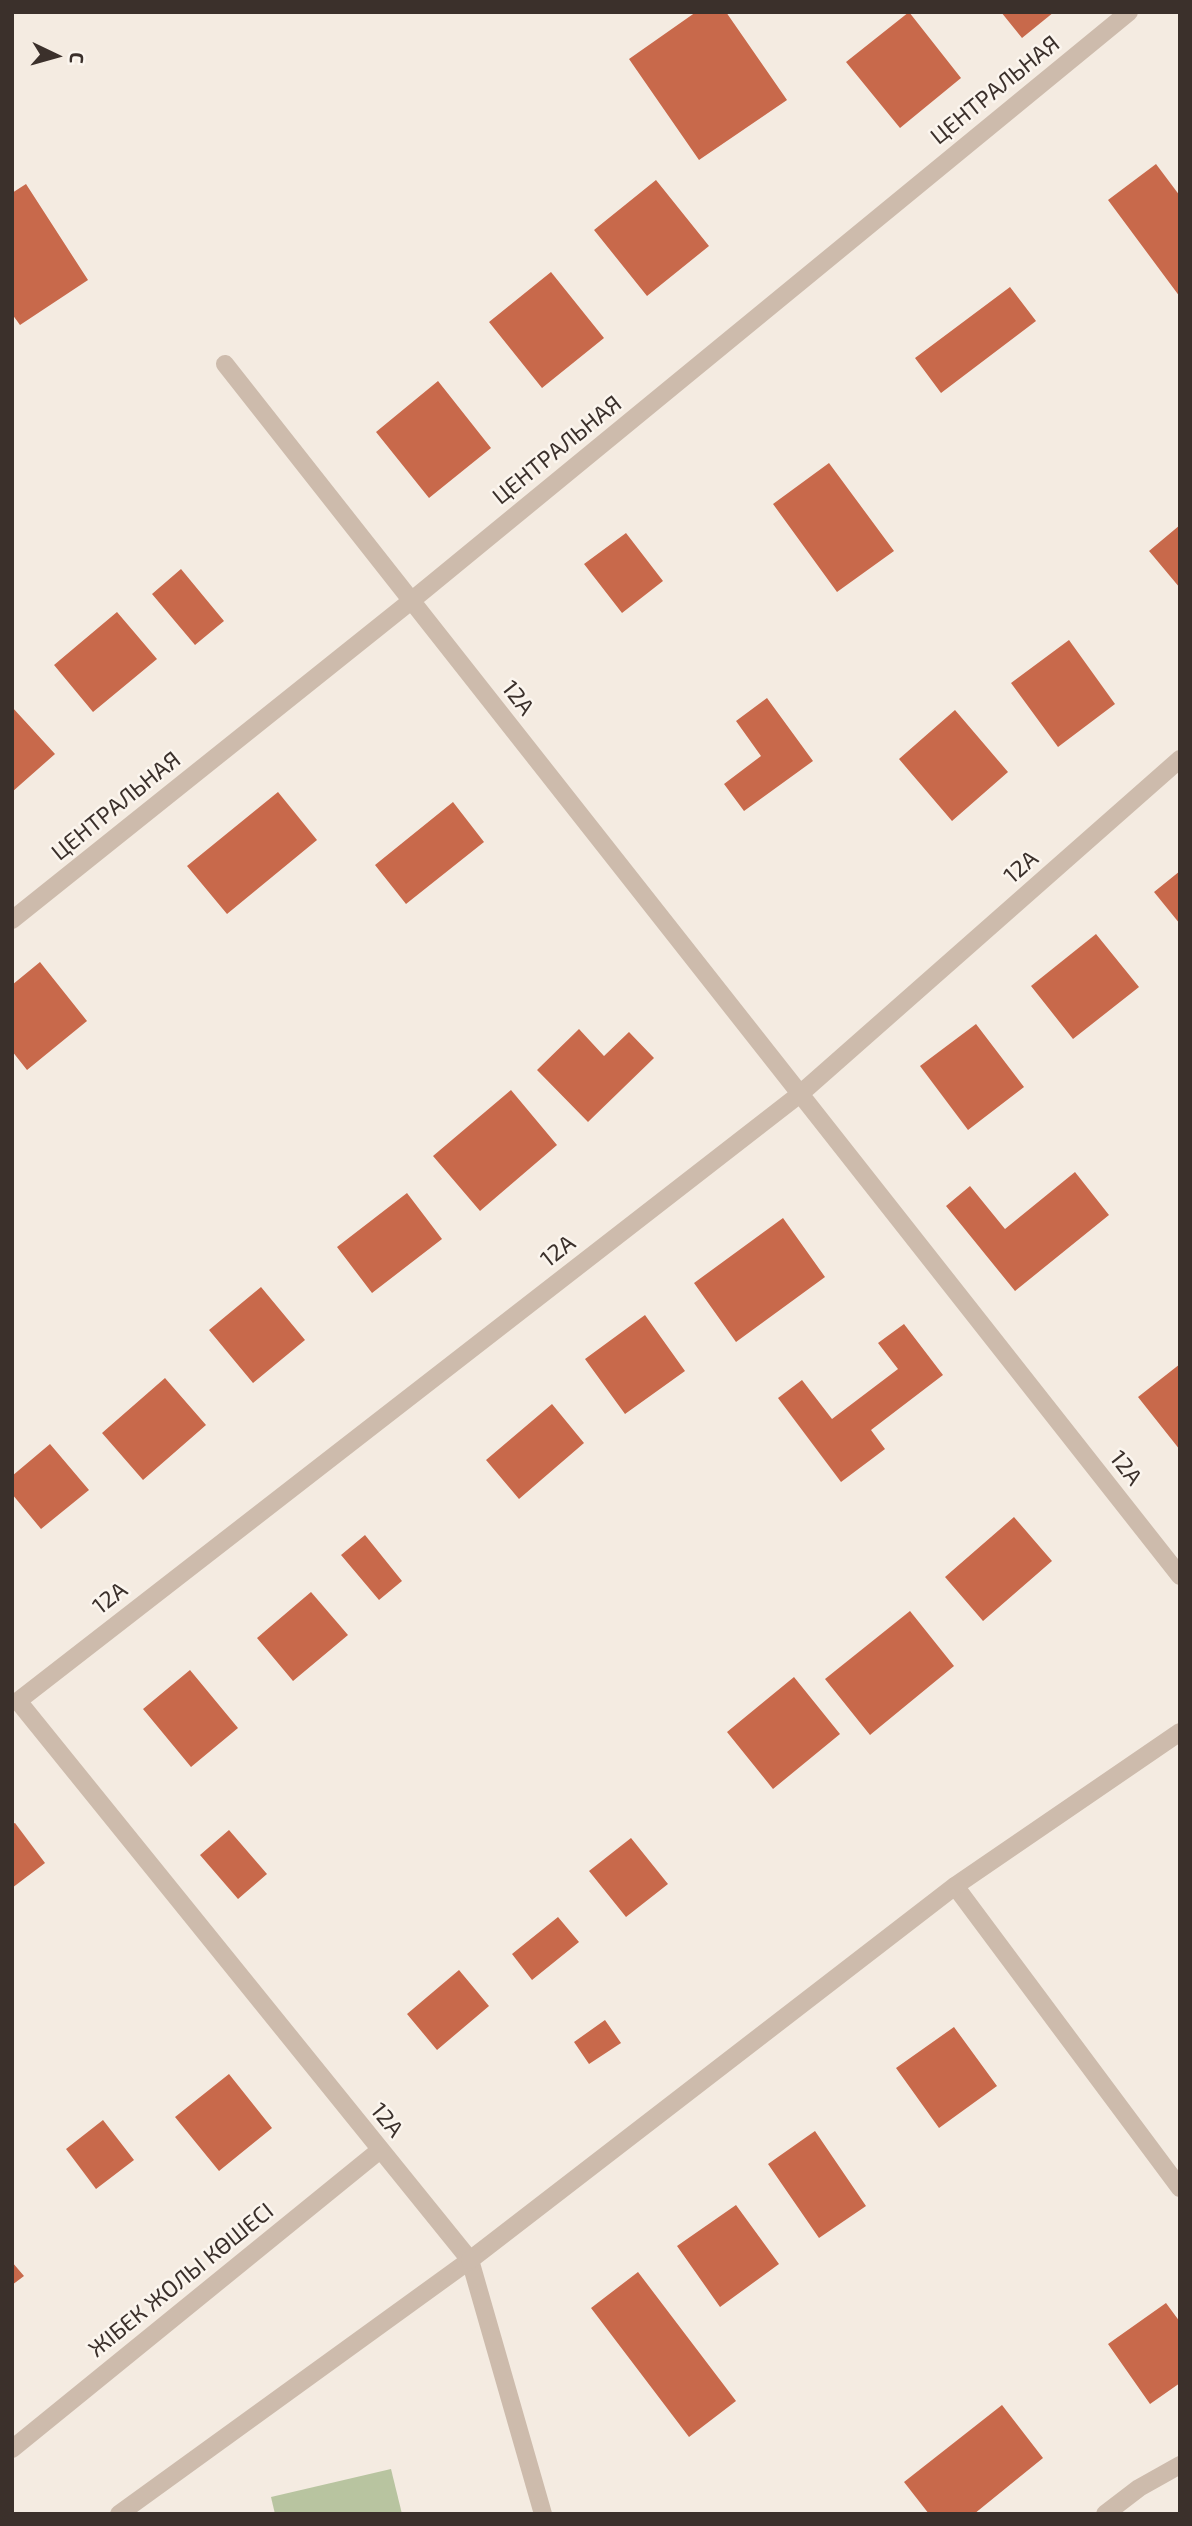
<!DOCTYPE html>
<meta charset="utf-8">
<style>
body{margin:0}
#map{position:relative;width:1192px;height:2526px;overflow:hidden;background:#f4ebe1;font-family:"Exo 2",sans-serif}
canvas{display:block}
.frame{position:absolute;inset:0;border:14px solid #3b302b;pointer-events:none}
.north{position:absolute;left:21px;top:21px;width:70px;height:70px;-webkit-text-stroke:5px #fbf5ee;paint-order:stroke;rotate:95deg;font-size:19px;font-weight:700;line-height:28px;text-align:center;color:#3b302b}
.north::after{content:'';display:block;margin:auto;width:24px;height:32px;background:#3b302b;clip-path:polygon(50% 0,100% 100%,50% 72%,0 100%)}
</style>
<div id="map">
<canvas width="1192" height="2526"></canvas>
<div class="frame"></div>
<div class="north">С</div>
</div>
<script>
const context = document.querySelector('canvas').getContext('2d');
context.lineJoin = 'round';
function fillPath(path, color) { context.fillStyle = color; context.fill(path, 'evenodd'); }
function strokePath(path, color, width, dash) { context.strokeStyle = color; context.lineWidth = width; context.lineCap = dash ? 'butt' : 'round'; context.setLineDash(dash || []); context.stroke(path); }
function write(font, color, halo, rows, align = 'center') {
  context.font = font + ' "Exo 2",sans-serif'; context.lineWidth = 5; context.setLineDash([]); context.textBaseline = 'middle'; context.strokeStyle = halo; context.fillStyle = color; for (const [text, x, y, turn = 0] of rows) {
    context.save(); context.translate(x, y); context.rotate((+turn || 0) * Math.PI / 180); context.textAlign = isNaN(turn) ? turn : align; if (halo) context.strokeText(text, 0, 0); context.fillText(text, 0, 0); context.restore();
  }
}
fillPath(new Path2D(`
 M 391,2469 L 402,2514 L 275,2514 L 271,2497 Z`), '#b8c4a0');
fillPath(new Path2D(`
 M 696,12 L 726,12 L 787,100 L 699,160 L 629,59 Z
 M 909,12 L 961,78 L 900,128 L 846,62 Z
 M 1001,12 L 1054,12 L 1022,38 Z
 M 1156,164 L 1180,196 L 1180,297 L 1108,200 Z
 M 656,180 L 709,246 L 647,296 L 594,230 Z
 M 26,184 L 88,280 L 20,325 L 12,314 L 12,193 Z
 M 551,272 L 604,338 L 542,388 L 489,322 Z
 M 1010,287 L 1036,321 L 941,393 L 915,358 Z
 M 438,381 L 491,448 L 429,498 L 376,432 Z
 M 829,463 L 894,551 L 837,592 L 773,504 Z
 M 1180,525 L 1180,588 L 1149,551 Z
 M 626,533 L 663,581 L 622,613 L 584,564 Z
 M 181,569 L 224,621 L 195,645 L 152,594 Z
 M 117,612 L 157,659 L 93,712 L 54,665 Z
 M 1069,640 L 1115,704 L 1058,747 L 1011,683 Z
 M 767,698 L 813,761 L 744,811 L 724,784 L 761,756 L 736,721 Z
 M 12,707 L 55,754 L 12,792 Z
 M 955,710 L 1008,772 L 952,821 L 899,759 Z
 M 278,792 L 317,840 L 227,914 L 187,866 Z
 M 453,802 L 484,842 L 406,904 L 375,865 Z
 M 1180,871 L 1180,924 L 1154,892 Z
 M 1096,934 L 1139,987 L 1073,1039 L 1031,986 Z
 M 40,962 L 87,1021 L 27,1070 L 12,1051 L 12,985 Z
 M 976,1024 L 1024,1087 L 968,1130 L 920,1066 Z
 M 579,1029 L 604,1056 L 629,1032 L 654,1058 L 588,1122 L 537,1070 Z
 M 511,1090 L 557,1145 L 480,1211 L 433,1156 Z
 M 1075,1172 L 1109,1215 L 1015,1291 L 946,1206 L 970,1186 L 1005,1229 Z
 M 407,1193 L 442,1239 L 372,1293 L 337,1247 Z
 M 783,1218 L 825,1277 L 736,1342 L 694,1283 Z
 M 261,1287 L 305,1340 L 253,1383 L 209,1330 Z
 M 645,1315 L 685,1371 L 625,1414 L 585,1359 Z
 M 904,1324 L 943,1375 L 871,1430 L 885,1449 L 841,1482 L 778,1398 L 802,1380 L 832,1419 L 898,1369 L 878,1343 Z
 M 1180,1364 L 1180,1450 L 1138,1397 Z
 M 165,1378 L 206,1425 L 143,1480 L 102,1433 Z
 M 552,1404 L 584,1443 L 519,1499 L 486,1460 Z
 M 50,1444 L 89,1490 L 41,1529 L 12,1494 L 12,1476 Z
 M 1014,1517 L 1052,1561 L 983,1621 L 945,1577 Z
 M 365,1535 L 402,1581 L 379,1600 L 341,1555 Z
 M 311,1592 L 348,1635 L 293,1681 L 257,1638 Z
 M 910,1611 L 954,1666 L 870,1735 L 825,1679 Z
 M 190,1670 L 238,1728 L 191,1767 L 143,1709 Z
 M 794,1677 L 840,1734 L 773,1789 L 727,1732 Z
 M 15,1823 L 45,1863 L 12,1888 L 12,1824 Z
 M 229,1830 L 267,1874 L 238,1899 L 200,1855 Z
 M 631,1838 L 668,1884 L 626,1917 L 589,1871 Z
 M 558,1917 L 579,1942 L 532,1980 L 512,1954 Z
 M 459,1970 L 489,2006 L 437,2050 L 407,2014 Z
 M 605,2020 L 621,2043 L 589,2064 L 574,2042 Z
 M 954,2027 L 997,2086 L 939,2128 L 896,2068 Z
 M 229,2074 L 272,2128 L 219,2171 L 175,2117 Z
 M 103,2120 L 134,2160 L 96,2189 L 66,2149 Z
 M 815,2131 L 866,2206 L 819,2238 L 768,2164 Z
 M 736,2205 L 779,2264 L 720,2307 L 677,2246 Z
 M 12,2262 L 24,2276 L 12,2285 Z
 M 638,2272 L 736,2401 L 689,2437 L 591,2308 Z
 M 1166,2303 L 1180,2322 L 1180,2383 L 1150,2404 L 1108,2344 Z
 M 1002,2405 L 1043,2458 L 974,2514 L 929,2514 L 904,2482 Z`), '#c8694b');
strokePath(new Path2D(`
 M 470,2260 L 543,2514
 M 1105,2514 L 1139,2488 L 1180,2465`), '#cdbbac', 18);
strokePath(new Path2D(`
 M 225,364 L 1180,1576
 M 12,920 L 411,601 L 1129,12
 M 955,1886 L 1180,2188
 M 12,2449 L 380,2150
 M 119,2514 L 470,2260 L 18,1701 L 800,1094 L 1180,759`), '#cdbbac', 18);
strokePath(new Path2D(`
 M 470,2260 L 955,1886 L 1180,1732`), '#cdbbac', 18);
write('23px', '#3b302b', '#fbf5ee', [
 ["ЦЕНТРАЛЬНАЯ",995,90,-39],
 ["ЦЕНТРАЛЬНАЯ",557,450,-39],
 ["12А",518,698,52],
 ["ЦЕНТРАЛЬНАЯ",116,806,-39],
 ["12А",1021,867,-41],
 ["12А",558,1251,-38],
 ["12А",1126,1468,52],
 ["12А",110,1598,-38],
 ["12А",387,2120,51],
 ["ЖІБЕК ЖОЛЫ КӨШЕСІ",181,2280,-39]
]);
</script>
